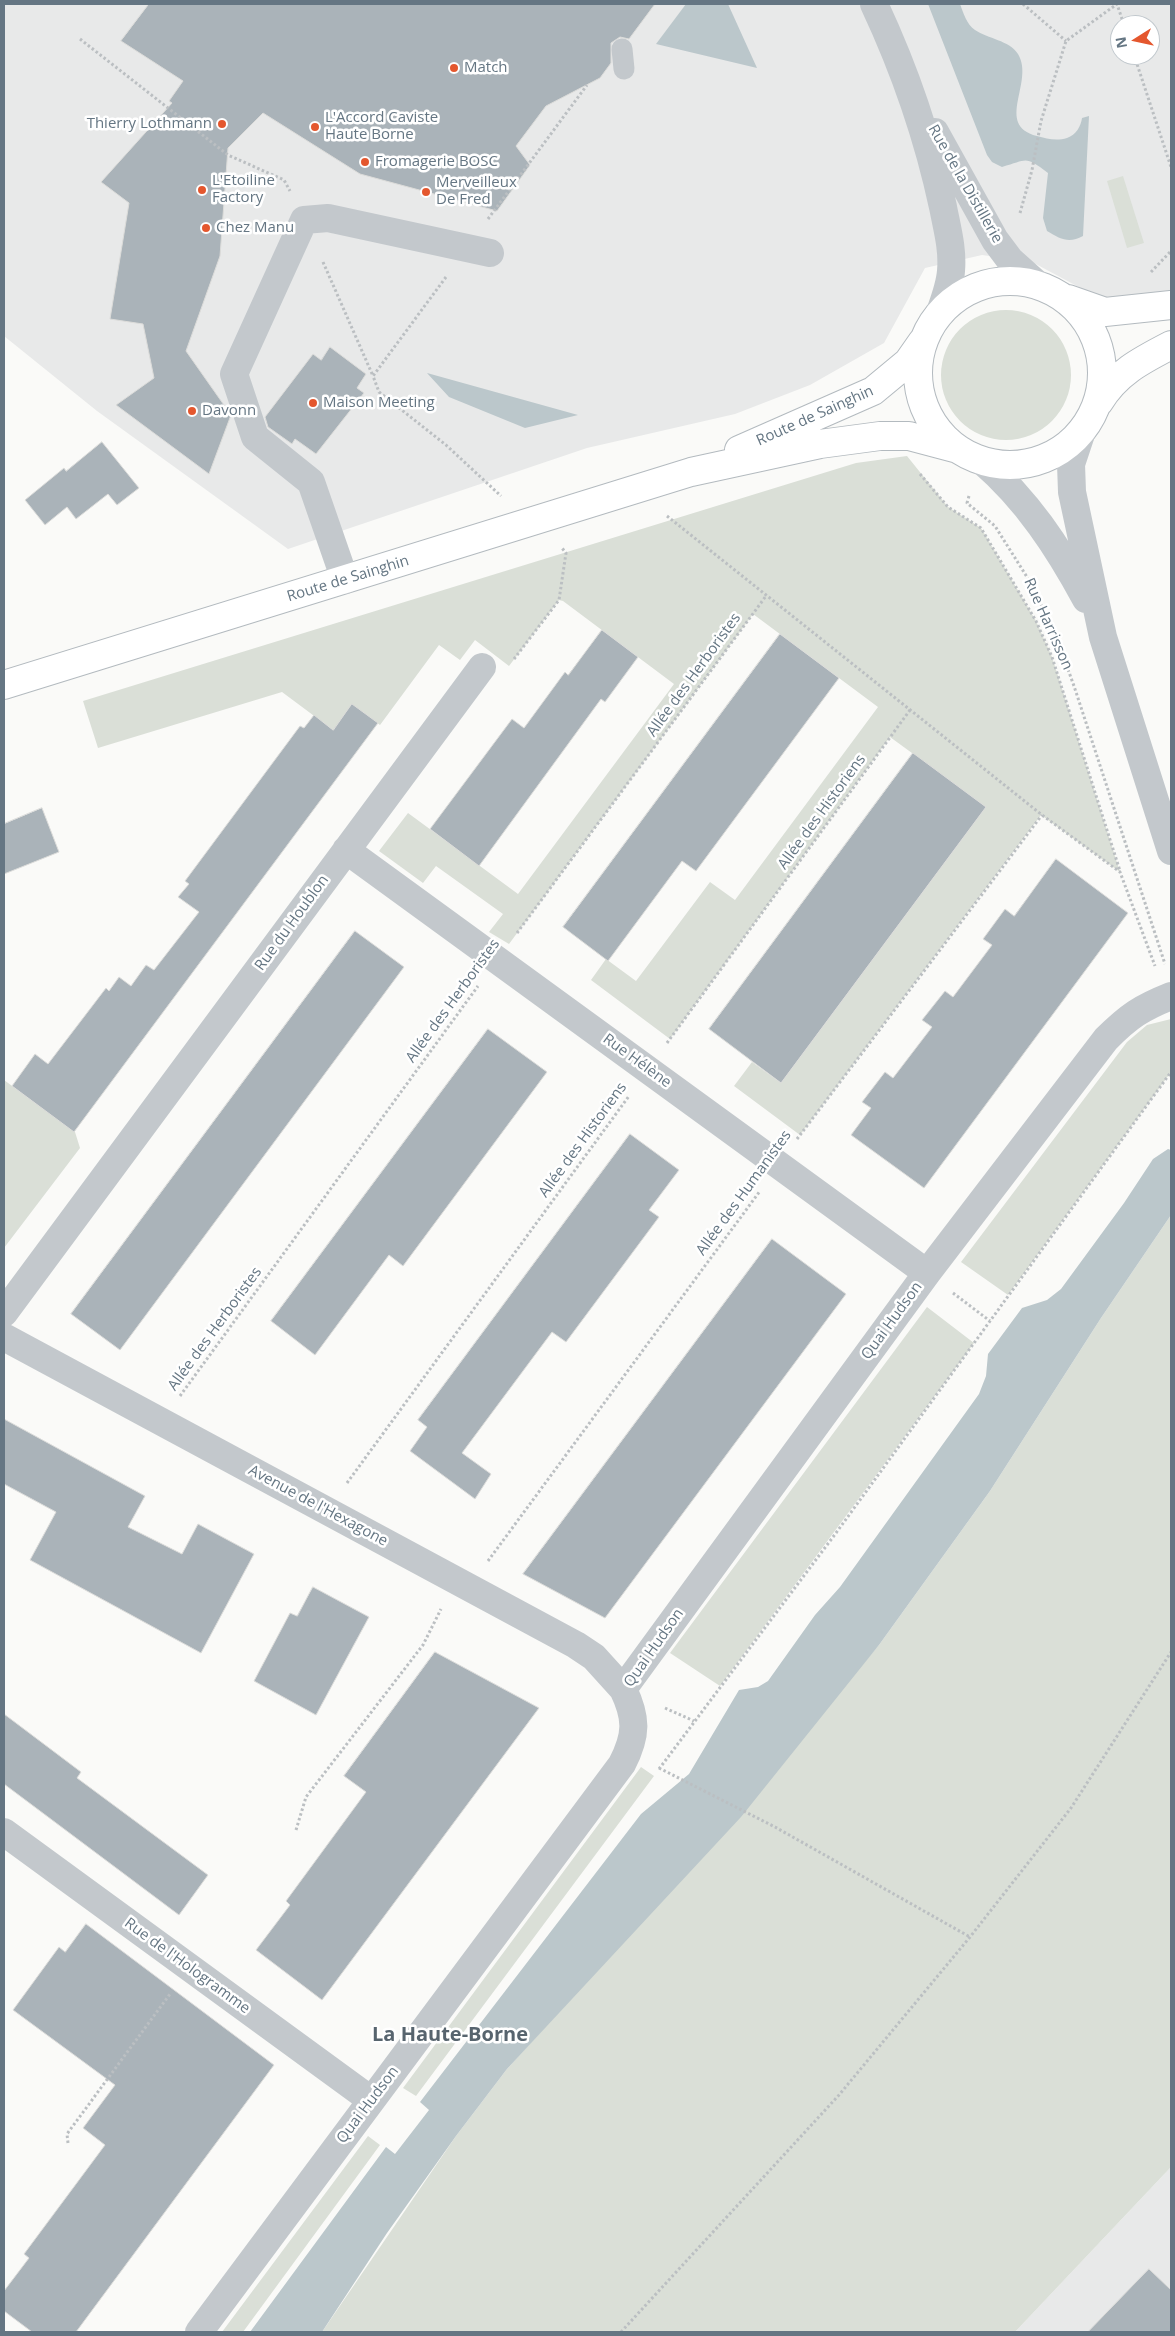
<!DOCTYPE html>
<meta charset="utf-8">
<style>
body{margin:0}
#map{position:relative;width:1175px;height:2336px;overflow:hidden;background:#fafaf8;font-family:"Open Sans",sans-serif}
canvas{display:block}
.frame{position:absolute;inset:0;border:5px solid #657683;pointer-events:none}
.north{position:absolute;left:1110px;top:15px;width:50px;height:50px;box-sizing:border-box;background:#fff;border:1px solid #c1c8cd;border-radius:50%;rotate:260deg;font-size:14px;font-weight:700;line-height:20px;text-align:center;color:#657683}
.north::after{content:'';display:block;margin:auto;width:18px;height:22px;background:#e4572e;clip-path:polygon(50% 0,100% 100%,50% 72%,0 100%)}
</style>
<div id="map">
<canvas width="1175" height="2336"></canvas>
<div class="frame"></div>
<div class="north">N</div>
</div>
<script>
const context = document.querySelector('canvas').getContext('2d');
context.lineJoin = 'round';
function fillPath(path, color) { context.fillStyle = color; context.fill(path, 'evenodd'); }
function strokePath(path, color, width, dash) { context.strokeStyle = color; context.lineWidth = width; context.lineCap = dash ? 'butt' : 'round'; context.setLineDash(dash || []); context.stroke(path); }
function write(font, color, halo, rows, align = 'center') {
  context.font = font + ' "Open Sans",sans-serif'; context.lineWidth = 5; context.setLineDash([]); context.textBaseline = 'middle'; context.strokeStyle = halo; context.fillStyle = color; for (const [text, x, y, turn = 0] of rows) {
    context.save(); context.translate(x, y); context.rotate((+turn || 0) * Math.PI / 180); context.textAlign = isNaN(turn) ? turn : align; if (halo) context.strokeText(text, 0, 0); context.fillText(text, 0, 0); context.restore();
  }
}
fillPath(new Path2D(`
 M 4,4 L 1171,4 L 1171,292 L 1103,300 L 1032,262 L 982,255 L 925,268 L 884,343 L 810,385 L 735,414 L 587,448 L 288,549 L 97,411 L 4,336 ZM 1120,25 L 1150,25 L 1150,55 L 1120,55 Z
 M 1171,2167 L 1171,2332 L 1015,2332 Z`), '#e8e9e9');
fillPath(new Path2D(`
 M 1123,176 L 1144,243 L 1127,248 L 1107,181 Z
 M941 375a65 65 0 1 1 130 0a65 65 0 1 1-130 0Z
 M 907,456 L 948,507 L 981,528 L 1036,621 L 1052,657 L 1120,872 L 1041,815 L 800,1135 L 734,1086 L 752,1062 L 781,1083 L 986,807 L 890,737 L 670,1039 L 591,980 L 606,959 L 636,981 L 710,882 L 735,900 L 878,707 L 753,614 L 509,944 L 489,932 L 503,914 L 436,866 L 423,883 L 379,851 L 408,813 L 518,894 L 674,684 L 563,601 L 559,600 L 509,666 L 475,640 L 460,660 L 439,645 L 380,725 L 352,705 L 333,730 L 282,692 L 98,748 L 83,701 L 856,463 Z
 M 1171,1019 L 1171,1072 L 1008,1295 L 961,1262 L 1127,1042 L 1147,1025 Z
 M 4,1080 L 75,1132 L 80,1148 L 4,1248 Z
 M 1171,1215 L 1171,2167 L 1015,2332 L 322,2332 L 456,2136 L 507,2069 L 604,1962 L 879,1645 L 990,1491 L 1101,1318 Z
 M 927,1307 L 974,1343 L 720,1686 L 670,1653 Z
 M 641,1767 L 654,1776 L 416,2096 L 403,2088 Z
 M 368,2136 L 380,2145 L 243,2332 L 222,2332 Z`), '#dadfd7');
fillPath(new Path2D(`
 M 686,4 L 728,4 L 757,68 L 656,44 Z
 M 928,4 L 960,4 C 963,12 967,25 975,30 C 988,39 1009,40 1018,54 C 1035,82 994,125 1037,136 C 1047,139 1057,141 1067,138 C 1076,135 1081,126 1082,118 L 1089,116 L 1083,236 C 1069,244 1060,239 1047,231 L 1043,218 L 1048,173 C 1024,155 1028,160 1002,167 L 992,162 L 987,155 Z
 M 427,373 L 578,415 L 525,428 L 449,397 Z
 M 1168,1149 L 1171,1150 L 1171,1215 L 1101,1318 L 990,1491 L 879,1645 L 741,1817 L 507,2069 L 456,2136 L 387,2233 L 322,2332 L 250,2332 L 386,2147 L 395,2154 L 429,2110 L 420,2102 L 641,1814 L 689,1774 L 739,1690 L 758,1687 L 768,1681 L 815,1615 L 840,1587 L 979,1394 L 986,1376 L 988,1354 L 1022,1308 L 1047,1300 L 1061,1289 L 1124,1203 L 1153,1159 Z`), '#bbc7cb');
const building = new Path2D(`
 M 149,4 L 655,4 L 629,39 L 620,37 L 611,43 L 611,63 L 600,78 L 546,106 L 516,146 L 530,165 L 497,211 L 360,174 L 263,113 L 228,148 L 220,256 L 186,351 L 231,415 L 209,474 L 116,405 L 154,378 L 143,324 L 110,319 L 129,203 L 101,182 L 172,103 L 169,101 L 183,81 L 121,41 Z
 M 330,347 L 366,374 L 357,388 L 364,393 L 316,454 L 295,439 L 292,444 L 268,427 L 265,417 L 313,354 L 321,360 Z
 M 102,442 L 139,488 L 117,505 L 108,494 L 76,519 L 67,507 L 45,525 L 25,500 L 64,468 L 66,471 Z
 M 602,630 L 638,657 L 605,702 L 601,699 L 479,866 L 430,829 L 512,719 L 524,728 L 565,672 L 568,675 Z
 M 780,634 L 839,678 L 696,871 L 682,861 L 608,961 L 563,927 Z
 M 352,704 L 378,723 L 74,1132 L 12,1086 L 35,1054 L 48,1064 L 106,988 L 109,991 L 119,977 L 131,986 L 146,965 L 154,970 L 199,912 L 178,897 L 189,884 L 185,881 L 300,726 L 304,728 L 314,715 L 333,730 Z
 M 913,753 L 986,807 L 781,1083 L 709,1029 Z
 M 42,808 L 59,852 L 4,874 L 4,824 Z
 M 1056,859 L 1128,913 L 924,1188 L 851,1135 L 871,1108 L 862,1102 L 885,1072 L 893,1078 L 932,1027 L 922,1020 L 945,991 L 953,997 L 992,945 L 983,939 L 1005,909 L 1014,916 Z
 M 355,931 L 404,967 L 120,1350 L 71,1314 Z
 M 488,1029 L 547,1072 L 403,1266 L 389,1255 L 315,1355 L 271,1321 Z
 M 630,1134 L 679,1170 L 649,1210 L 659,1217 L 566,1342 L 552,1332 L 462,1453 L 491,1474 L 475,1499 L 410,1451 L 427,1427 L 418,1420 Z
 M 772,1239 L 846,1294 L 605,1618 L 523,1574 Z
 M 4,1419 L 145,1496 L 128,1527 L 182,1554 L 198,1524 L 254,1554 L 201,1653 L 30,1560 L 56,1512 L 4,1484 Z
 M 313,1587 L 369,1617 L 316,1715 L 254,1681 L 290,1613 L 297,1616 Z
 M 435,1652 L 539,1708 L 322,2000 L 256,1950 L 290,1905 L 286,1901 L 366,1792 L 344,1776 Z
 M 4,1714 L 81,1772 L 77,1778 L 208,1875 L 179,1915 L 4,1784 Z
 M 86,1924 L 274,2065 L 76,2332 L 32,2332 L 4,2311 L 4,2291 L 29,2258 L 24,2254 L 105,2145 L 83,2128 L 115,2085 L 13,2010 L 59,1947 L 65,1952 Z
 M 1149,2269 L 1171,2290 L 1171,2332 L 1088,2332 Z`);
fillPath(building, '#aab3b9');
strokePath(building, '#dcdcda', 1);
const secondary = new Path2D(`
 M918 373a92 92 0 1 1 184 0a92 92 0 1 1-184 0Z
 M 1068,299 L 1105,312 L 1171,305
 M 1099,402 C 1116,373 1142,360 1171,345
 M 739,450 L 873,391 L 908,362 L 922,342
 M 4,685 L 691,472 L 820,444 L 880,436 L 909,436 L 958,449`);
strokePath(secondary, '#b3babf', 30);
strokePath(new Path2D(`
 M 1023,4 L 1066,41
 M 80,39 L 228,155 L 284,180 L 290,191
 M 1134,55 L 1171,167
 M 1020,213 L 1032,170 L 1041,121 L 1066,41 L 1117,4 L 1124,25
 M 488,219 L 587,85
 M 323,262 L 373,376
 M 1151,272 L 1171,251
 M 446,277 L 373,376 L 379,392 L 446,445 L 501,496
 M 920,474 L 948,507 L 981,528 L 1036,621 L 1052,657 L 1120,871
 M 969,496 L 967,503 L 995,526 L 1032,585 L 1057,639 L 1074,686 L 1165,964
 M 667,516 L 1042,815 L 1120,872 L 1155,966
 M 514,659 L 559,600 L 566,553 L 562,548
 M 517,933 L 766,596
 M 667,1043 L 910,710
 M 797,1139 L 1042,815
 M 953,1293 L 990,1321
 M 180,1396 L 478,986
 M 347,1483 L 629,1096
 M 488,1561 L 760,1191
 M 665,1708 L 694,1721
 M 659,1768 L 775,1827 L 970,1937
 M 659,1769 L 836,1533 L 1171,1072
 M 296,1830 L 306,1797 L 423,1645 L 441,1609
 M 68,2143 L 67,2134 L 170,1994
 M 621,2332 L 839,2095 L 970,1937 L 1071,1808 L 1171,1652`), '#bbbfc2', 3, [2.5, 2.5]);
strokePath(new Path2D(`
 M 622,49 L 624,69`), '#c3c8cc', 21);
strokePath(new Path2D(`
 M 874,4 C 904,68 928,137 943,207 C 947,228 953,249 951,271 C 950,286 944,301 939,315
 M 935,132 L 995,240 L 1010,260 L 1038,285
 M 1082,431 L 1071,464 L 1072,492 L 1103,637 L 1171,851
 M 982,461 C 1027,500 1058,547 1086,599
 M 345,580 L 311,482 L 255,437 L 234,374 L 304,220 L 328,218 L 490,253
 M 346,850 L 927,1273
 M 4,1313 L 482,667
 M 4,1337 L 576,1645 L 594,1657 L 623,1689
 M 4,1832 L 371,2100
 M 199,2332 L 622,1764 C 637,1735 637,1718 623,1689 L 927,1273 L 1106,1039 C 1129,1016 1141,1008 1171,996`), '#c3c8cc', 28);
strokePath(secondary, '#fff', 28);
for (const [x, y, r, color] of [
 [454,68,5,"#e4572e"],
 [222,124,5,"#e4572e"],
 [315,127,5,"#e4572e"],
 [365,162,5,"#e4572e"],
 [202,190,5,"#e4572e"],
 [426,192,5,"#e4572e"],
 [206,228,5,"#e4572e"],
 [313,403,5,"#e4572e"],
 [192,411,5,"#e4572e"]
]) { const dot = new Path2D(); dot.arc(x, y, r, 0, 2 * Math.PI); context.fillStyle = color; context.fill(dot); strokePath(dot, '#fff', 2); }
write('15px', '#657683', '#fff', [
 ["Match",464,68],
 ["L'Accord Caviste",325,118],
 ["Haute Borne",325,135],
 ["Thierry Lothmann",212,124,"right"],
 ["Fromagerie BOSC",375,162],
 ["L'Etoiline",212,181],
 ["Factory",212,198],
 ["Merveilleux",436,183],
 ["De Fred",436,200],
 ["Chez Manu",216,228],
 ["Maison Meeting",323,403],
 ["Davonn",202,411]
], 'left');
write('15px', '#657683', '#fff', [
 ["Rue de la Distillerie",965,184,60],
 ["Route de Sainghin",815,416,-24],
 ["Route de Sainghin",348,579,-17],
 ["Rue Harrisson",1048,624,66],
 ["Allée des Herboristes",694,675,-54],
 ["Allée des Historiens",822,812,-54],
 ["Rue du Houblon",292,923,-54],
 ["Allée des Herboristes",453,1001,-54],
 ["Rue Hélène",637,1061,36],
 ["Allée des Historiens",583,1140,-54],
 ["Allée des Humanistes",744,1193,-54],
 ["Quai Hudson",892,1321,-54],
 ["Allée des Herboristes",215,1329,-54],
 ["Avenue de l'Hexagone",318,1506,28],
 ["Quai Hudson",654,1648,-55],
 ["Rue de l'Hologramme",187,1966,36],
 ["Quai Hudson",368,2105,-53]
]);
write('bold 20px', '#57646e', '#fff', [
 ["La Haute-Borne",450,2035]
]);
</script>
